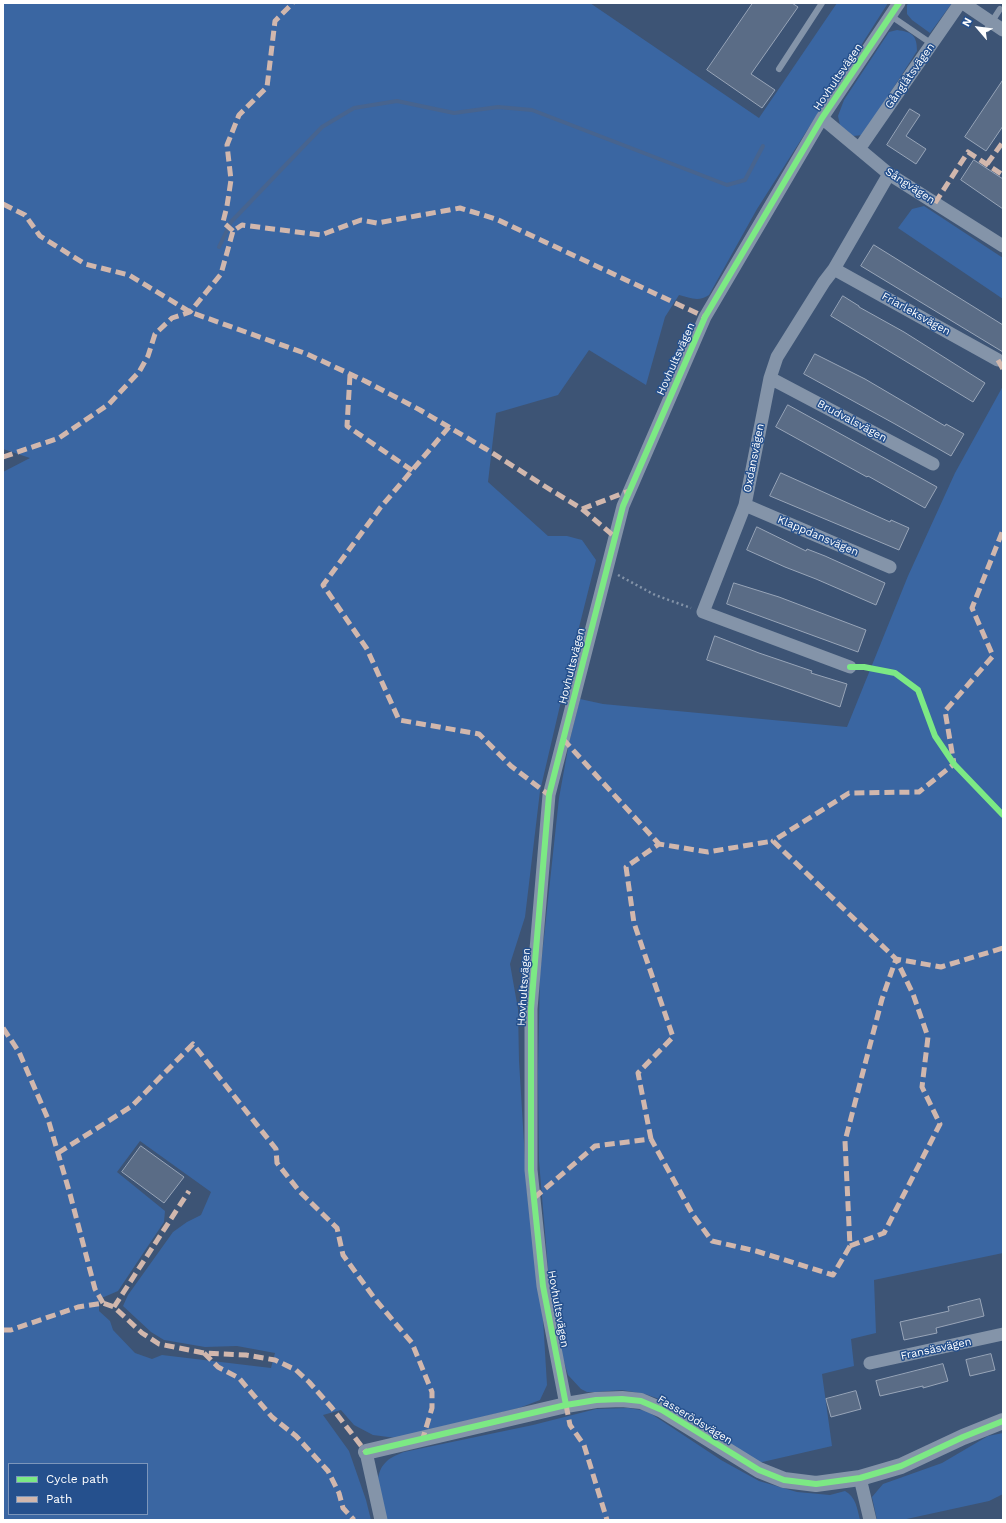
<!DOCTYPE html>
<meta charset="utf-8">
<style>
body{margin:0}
#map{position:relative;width:1006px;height:1523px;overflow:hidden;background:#3d5475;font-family:"Work Sans",sans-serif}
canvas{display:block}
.frame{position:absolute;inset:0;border:4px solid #fff;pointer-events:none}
.legend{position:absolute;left:8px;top:1463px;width:140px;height:52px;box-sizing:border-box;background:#25508d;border:1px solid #7c96bb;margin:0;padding:5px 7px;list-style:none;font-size:12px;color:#fff}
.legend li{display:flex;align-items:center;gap:8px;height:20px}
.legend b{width:20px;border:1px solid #7c96bb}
.north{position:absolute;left:958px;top:8px;width:40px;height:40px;-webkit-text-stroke:3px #25508d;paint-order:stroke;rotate:298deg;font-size:11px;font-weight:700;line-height:16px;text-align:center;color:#fff}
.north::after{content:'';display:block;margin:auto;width:14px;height:18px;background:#fff;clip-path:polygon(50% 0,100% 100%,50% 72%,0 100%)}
</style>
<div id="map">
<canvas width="1006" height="1523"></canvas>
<div class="frame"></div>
<ul class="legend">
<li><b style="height:5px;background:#7ce984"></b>Cycle path</li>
<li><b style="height:5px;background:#d1b7ad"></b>Path</li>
</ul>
<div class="north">N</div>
</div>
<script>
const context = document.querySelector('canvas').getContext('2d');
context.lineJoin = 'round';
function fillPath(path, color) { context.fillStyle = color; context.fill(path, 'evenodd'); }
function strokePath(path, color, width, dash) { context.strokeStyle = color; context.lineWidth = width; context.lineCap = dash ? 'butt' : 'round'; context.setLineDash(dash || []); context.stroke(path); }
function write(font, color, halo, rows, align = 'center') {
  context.font = font + ' "Work Sans",sans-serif'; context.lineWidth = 3; context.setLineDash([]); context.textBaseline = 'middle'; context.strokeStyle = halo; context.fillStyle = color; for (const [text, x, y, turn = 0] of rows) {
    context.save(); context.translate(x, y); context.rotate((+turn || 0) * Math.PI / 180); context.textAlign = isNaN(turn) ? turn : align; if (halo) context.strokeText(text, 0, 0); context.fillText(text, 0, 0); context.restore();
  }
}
fillPath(new Path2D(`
 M 3,3 L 590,3 L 759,118 L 837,3 L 888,3 L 757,209 L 709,295 C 699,302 690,298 679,295 L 665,317 L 646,385 L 589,350 L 558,395 L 496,413 L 488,482 L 548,536 L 567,536 L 582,540 L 596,560 L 569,667 L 540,791 L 525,917 L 510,964 L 518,1009 L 519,1061 L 527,1192 L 543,1319 L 547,1385 L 540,1400 L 519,1408 L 396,1438 L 373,1435 L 354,1425 L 341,1410 L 323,1415 L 349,1451 L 366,1500 L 371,1520 L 3,1520 L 3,472 L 30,458 L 3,449 ZM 140,1141 L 211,1192 L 201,1215 L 187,1222 L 173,1232 L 128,1295 L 123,1306 L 151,1332 L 164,1340 L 205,1347 L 237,1346 L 275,1353 L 271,1368 L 162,1355 L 152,1359 L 135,1353 L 113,1330 L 110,1321 L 99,1311 L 99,1297 L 104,1297 L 118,1291 L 164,1222 L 165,1211 L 117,1172 ZM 9,1464 L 147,1464 L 147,1514 L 9,1514 Z
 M 909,3 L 952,3 L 930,33 L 912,20 L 907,14 L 907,5 Z
 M 897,30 C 912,32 917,35 917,51 L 863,135 L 853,136 L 840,125 L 838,116 L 844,100 L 889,32 Z
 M 924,206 L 1003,258 L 1003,299 L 898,228 L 912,209 Z
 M 1003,386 L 1003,1253 L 874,1280 L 876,1333 L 851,1339 L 854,1366 L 822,1374 L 832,1446 L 758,1463 L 668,1402 L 645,1394 L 622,1390 L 596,1392 L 587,1392 L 581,1389 L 568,1375 L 558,1342 L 551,1304 L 539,1161 L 538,1072 L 540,974 L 559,798 L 569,743 L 580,699 L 603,704 L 847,727 L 908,576 L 955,473 Z
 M 628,1408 L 647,1411 L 721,1460 L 759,1481 L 797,1492 L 830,1495 L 845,1491 C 856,1497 857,1508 860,1520 L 386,1520 C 381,1501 370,1476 387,1461 C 391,1457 399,1454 404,1452 L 533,1425 L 596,1409 Z
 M 1003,1433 L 1003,1494 L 989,1501 L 902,1520 L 877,1520 L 872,1497 L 883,1484 L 942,1463 L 988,1436 Z`), '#3a66a2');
strokePath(new Path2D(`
 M 219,247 L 231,222 L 322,127 L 354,108 L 397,101 L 454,113 L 498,107 L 532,110 L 727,185 L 745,180 L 763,146`), '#47648f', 4);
const building = new Path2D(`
 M 753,3 L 792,3 L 798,7 L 751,74 L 775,90 L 762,108 L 707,70 Z
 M 1003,80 L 1003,126 L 986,151 L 965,137 Z
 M 910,109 L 920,115 L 906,136 L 926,149 L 916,164 L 887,145 Z
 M 974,160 L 1003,179 L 1003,209 L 961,180 Z
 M 874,245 L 1003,325 L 1003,352 L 861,266 Z
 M 843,296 L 859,306 L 859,307 L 904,332 L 985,383 L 973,402 L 831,316 Z
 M 815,354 L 865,379 L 945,426 L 946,424 L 964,434 L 951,456 L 895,424 L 804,374 Z
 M 788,405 L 937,487 L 925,508 L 868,476 L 867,477 L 776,427 Z
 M 781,473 L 890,522 L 891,520 L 909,528 L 899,550 L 770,496 Z
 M 757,527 L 806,551 L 807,549 L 825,556 L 885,583 L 876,605 L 816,579 L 785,567 L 747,550 Z
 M 734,583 L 779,597 L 866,630 L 858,652 L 727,604 Z
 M 715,636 L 759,653 L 812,671 L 811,673 L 847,684 L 840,707 L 707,660 Z
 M 141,1146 L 184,1177 L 164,1203 L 122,1172 Z
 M 980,1299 L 984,1316 L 936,1328 L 937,1333 L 904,1340 L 900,1322 L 949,1311 L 948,1307 Z
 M 991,1354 L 995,1370 L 970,1376 L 966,1360 Z
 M 943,1364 L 948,1381 L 923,1388 L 923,1386 L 880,1396 L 876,1381 Z
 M 856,1391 L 861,1409 L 831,1417 L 826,1399 Z`);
fillPath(building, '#5a6c86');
strokePath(building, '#98a5b8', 1);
strokePath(new Path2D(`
 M 618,575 L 655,595 L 691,608`), '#8494a9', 2.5, [2, 3]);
strokePath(new Path2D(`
 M 891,16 L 932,44
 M 987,29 L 1000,9
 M 779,69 L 822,3`), '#8494a9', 6);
strokePath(new Path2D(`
 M 963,3 L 1003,30
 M 822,118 L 889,174 L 1003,246
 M 859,149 L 960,3
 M 834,269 L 998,360
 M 770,378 L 933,464
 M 745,505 L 890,567
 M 850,667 L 703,612 L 745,505 L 770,378 L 777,357 L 824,282 L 834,269 L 889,174
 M 870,1363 L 1003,1334
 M 566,1405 L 543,1286 L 531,1170 L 531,1009 L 549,795 L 623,506 L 705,317 L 822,118 L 899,3
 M 366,1452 L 381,1520
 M 860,1478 L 870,1520`), '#8494a9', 13);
strokePath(new Path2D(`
 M 366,1452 L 566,1405 L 596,1400 L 622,1399 L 641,1401 L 662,1410 L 759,1470 L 784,1480 L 816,1484 L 860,1478 L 901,1466 L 963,1437 L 1003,1421`), '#8494a9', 16);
strokePath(new Path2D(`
 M 987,164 L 1003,142
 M 935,203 L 968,152 L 1003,175
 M 3,204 L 25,215 L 40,236 L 85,264 L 129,275 L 190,312 L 307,354 L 365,381 L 420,410 L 486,449 L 546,487 L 582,509 L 615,537
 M 233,231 L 223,222 L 227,206 L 231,180 L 227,145 L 239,115 L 267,87 L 275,21 L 293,3
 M 998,360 L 1003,369
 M 350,375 L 347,426 L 413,471
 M 449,427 L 380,508 L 323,585 L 367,649 L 399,720 L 479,734 L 511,766 L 549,795
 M 3,457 L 59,438 L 109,404 L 139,372 L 148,356 L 155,334 L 172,318 L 190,312 L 221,274 L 233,231 L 242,225 L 321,235 L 361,220 L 377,223 L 460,208 L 496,219 L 705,317
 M 582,509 L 629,491
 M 563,739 L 659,844
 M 3,1028 L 19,1052 L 48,1119 L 70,1194 L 95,1289 L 103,1303
 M 651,1139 L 638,1073 L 673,1037 L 634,923 L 626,867 L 659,844 L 708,852 L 773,841
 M 58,1153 L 132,1106 L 193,1044 L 276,1149 L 277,1163 L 300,1192 L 337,1228 L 343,1255 L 375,1299 L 412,1343 L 432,1392 L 432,1408 L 423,1438
 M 534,1198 L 595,1146 L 651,1139 L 693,1215 L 712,1241 L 756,1251 L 833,1275 L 850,1246 L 845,1141 L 882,999 L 896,959 L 773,841 L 849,793 L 919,792 L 954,764 L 945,711 L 993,656 L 972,608 L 1003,530
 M 850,1246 L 884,1233 L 940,1124 L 922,1087 L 928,1037 L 913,994 L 896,959 L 941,967 L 1003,948
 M 114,1307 L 189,1191
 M 3,1330 L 11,1330 L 78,1307 L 103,1303 L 114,1307 L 142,1333 L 159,1344 L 204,1353 L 246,1355 L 275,1360 L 296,1370 L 309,1382 L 332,1408 L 366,1452
 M 204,1353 L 218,1367 L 239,1378 L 272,1417 L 296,1436 L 328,1471 L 339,1493 L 343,1508 L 354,1520
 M 566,1405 L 570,1425 L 584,1445 L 607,1520`), '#d1b7ad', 5, [10, 5]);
strokePath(new Path2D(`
 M 850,667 L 864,667 L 895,673 L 918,690 L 935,736 L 954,764 L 1003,815
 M 566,1405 L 543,1286 L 531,1170 L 531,1009 L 549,795 L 623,506 L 705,317 L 822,118 L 899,3
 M 366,1452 L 566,1405 L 596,1400 L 622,1399 L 641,1401 L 662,1410 L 759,1470 L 784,1480 L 816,1484 L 860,1478 L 901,1466 L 963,1437 L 1003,1421`), '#7ce984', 6);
write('11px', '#fff', '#25508d', [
 ["Gånglåtsvägen",910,76,-55],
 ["Hovhultsvägen",838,77,-56],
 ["Sångvägen",910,186,33],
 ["Friarleksvägen",916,314,29],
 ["Hovhultsvägen",676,359,-66],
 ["Brudvalsvägen",852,421,28],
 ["Oxdansvägen",754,458,-79],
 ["Klappdansvägen",818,536,23],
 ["Hovhultsvägen",572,666,-76],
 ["Hovhultsvägen",524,987,-86],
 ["Hovhultsvägen",558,1309,80],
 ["Fransäsvägen",936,1349,-12],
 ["Fasserödsvägen",695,1420,31]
]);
</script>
